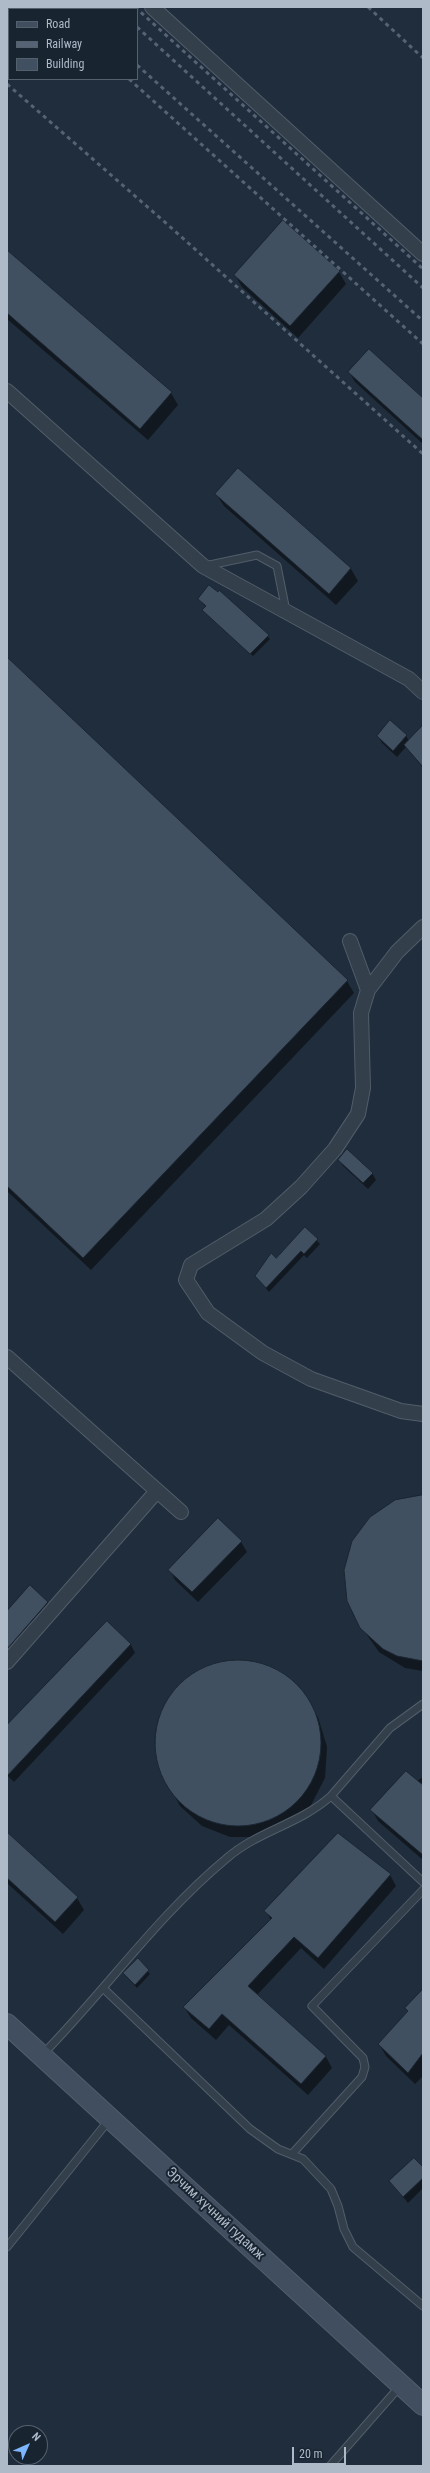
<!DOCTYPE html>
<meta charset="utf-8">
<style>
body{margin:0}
#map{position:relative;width:430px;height:2473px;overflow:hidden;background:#202d3c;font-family:"Roboto Condensed",sans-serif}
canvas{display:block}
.frame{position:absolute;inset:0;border:8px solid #afbac8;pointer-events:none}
.legend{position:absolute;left:8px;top:8px;width:130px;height:72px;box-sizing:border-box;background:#192431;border:1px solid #55606d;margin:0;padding:5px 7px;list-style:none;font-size:12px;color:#afbac8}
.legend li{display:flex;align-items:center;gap:8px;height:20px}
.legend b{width:20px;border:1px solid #55606d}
.north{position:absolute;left:8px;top:2425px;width:40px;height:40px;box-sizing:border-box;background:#192431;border:1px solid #55606d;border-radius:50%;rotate:45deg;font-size:11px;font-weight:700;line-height:16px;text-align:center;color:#afbac8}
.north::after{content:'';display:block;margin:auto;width:14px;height:18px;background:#7db6ff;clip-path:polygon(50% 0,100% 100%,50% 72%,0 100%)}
.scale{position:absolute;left:292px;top:2447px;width:54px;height:18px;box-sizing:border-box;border:2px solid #afbac8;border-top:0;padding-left:5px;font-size:12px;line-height:14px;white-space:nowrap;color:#afbac8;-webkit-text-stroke:3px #192431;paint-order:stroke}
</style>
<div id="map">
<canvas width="430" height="2473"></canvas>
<div class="frame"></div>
<ul class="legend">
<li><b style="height:5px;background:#414e60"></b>Road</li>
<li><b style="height:5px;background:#556374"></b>Railway</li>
<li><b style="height:11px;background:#405061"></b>Building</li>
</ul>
<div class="north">N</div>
<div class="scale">20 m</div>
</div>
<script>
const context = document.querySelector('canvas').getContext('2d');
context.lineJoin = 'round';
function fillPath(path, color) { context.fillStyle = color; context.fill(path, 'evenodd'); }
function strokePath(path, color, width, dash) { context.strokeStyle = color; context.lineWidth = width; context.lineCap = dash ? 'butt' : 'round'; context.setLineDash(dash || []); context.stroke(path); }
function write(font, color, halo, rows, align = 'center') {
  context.font = font + ' "Roboto Condensed",sans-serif'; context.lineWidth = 4; context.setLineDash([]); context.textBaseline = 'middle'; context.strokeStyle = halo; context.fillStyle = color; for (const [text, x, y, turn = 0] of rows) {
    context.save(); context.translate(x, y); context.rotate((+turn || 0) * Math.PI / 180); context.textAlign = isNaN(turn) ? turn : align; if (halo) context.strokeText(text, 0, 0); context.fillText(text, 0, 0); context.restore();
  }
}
fillPath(new Path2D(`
 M 7,7 L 16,9 L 9,9 L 9,25 L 7,27 Z
 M 283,221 L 339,272 L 346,284 L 298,338 L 242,287 L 235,275 Z
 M 7,251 L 171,393 L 178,405 L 148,440 L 7,319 Z
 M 349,372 L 423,400 L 423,444 L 355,382 Z
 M 238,469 L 351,569 L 358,581 L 336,605 L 224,506 L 216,494 Z
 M 220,591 L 270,639 L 253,656 L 203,610 L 206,607 L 199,599 Z
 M 7,658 L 347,981 L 354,993 L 91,1270 L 7,1191 Z
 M 423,732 L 423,768 L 406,747 L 397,757 L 382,743 L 378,736 L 406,736 L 409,741 Z
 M 339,1160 L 372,1173 L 376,1180 L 368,1189 L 343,1166 Z
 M 305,1228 L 320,1244 L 307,1258 L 304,1255 L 269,1292 L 256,1276 L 276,1259 Z
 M 423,1496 L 423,1671 L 405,1668 L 379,1652 L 353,1615 L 345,1585 L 345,1570 Z
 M 241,1542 L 247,1552 L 198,1602 L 175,1580 L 170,1570 Z
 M 30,1587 L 48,1603 L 53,1612 L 7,1664 L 7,1612 Z
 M 107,1623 L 131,1645 L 135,1653 L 14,1782 L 7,1775 L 7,1728 Z
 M 236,1660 L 266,1665 L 291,1681 L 318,1717 L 327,1747 L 325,1778 L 311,1805 L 289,1826 L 261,1837 L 230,1837 L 202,1826 L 180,1806 L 158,1765 L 155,1735 L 158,1720 L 172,1693 L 193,1673 L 221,1662 Z
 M 423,1777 L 423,1860 L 378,1821 L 372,1810 Z
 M 7,1833 L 77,1898 L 84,1910 L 63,1934 L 7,1883 Z
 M 390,1875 L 396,1886 L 324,1969 L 301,1948 L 257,1995 L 326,2057 L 332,2068 L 308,2095 L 229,2025 L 216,2040 L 191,2018 L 184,2007 L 271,1920 L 266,1911 Z
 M 138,1960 L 150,1974 L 137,1988 L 124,1974 Z
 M 423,1991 L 423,2076 L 415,2084 L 386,2056 L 379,2044 L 408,2012 L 406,2008 Z
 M 423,2169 L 423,2188 L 408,2203 L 391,2182 Z`), '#0007');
const building = new Path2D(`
 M 283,220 L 340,271 L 290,326 L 234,275 Z
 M 7,250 L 172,392 L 140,429 L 7,313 Z
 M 369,349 L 423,398 L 423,440 L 348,372 Z
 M 238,468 L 351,568 L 329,594 L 215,494 Z
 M 209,585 L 218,592 L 219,590 L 269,635 L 250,654 L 202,610 L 206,606 L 198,599 Z
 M 7,657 L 348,980 L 83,1258 L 7,1186 Z
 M 390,720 L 407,735 L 393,751 L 377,736 Z
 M 423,725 L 423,767 L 404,745 Z
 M 347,1149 L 373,1173 L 363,1183 L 338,1160 Z
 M 305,1227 L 318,1239 L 304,1254 L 301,1251 L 266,1288 L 255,1276 L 271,1253 L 276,1258 Z
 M 423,1495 L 423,1661 L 397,1656 L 383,1649 L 360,1628 L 347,1601 L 344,1570 L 352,1541 L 370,1517 L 395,1500 Z
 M 218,1518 L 242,1541 L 192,1592 L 168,1570 Z
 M 30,1585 L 48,1602 L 7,1649 L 7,1611 Z
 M 107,1621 L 131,1644 L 7,1776 L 7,1725 Z
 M155 1743a83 83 0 1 1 166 0a83 83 0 1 1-166 0Z
 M 406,1771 L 423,1785 L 423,1855 L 370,1810 Z
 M 7,1832 L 78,1897 L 55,1922 L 7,1878 Z
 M 338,1833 L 391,1874 L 318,1958 L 294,1937 L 248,1986 L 326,2056 L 301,2084 L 222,2014 L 209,2029 L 183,2007 L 272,1918 L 264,1911 Z
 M 138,1958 L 149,1970 L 135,1985 L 123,1973 Z
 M 423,1989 L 423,2053 L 408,2073 L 378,2044 L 408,2011 L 405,2008 Z
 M 414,2158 L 423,2167 L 423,2178 L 403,2197 L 389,2181 Z`);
fillPath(building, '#405061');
strokePath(building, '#1b2633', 1);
const service = new Path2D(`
 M 205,566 L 257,555 L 277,566 L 286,611
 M 331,1796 L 390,1728 L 423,1704
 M 104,1989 L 250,2129 L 278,2149 L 303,2159 L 331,2189 L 338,2206 L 344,2229 L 353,2247 L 423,2306
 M 42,2055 C 105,1991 157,1916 227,1858 C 258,1831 300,1824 331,1796 L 423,1882
 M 292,2154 L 362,2077 L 365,2067 L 363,2058 L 312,2006 L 423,1890
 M 7,2247 L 109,2120
 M 330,2466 L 401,2385`);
const minor = new Path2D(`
 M 152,7 L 423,254
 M 7,391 L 203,566 L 409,679 L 423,692
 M 350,941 L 368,990 L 361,1013 L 363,1088 L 358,1114 L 335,1149 L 301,1187 L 266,1219 L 191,1265 L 186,1280 L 208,1313 L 263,1353 L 311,1379 L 401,1411 L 423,1414
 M 368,990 L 397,952 L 423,927
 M 7,1357 L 181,1512
 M 7,1662 L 157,1491`);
const secondary = new Path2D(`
 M 7,2024 L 423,2405`);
strokePath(service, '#525d6a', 9);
strokePath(minor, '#525d6a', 16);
strokePath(secondary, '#525d6a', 22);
strokePath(service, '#343f4c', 7);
strokePath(minor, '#343f4c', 14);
strokePath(secondary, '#414e60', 20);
strokePath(new Path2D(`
 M 49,7 L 51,9
 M 73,7 L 75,9
 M 114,7 L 117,9
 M 135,7 L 423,269
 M 368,7 L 423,58
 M 137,27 L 423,288
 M 137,65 L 423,321
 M 129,79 L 423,344
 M 7,84 L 167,224 L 423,454`), '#556374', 3, [4, 4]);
write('14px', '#afbac8', '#192431', [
 ["Эрчим хүчний гудамж",215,2214,43]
]);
</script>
